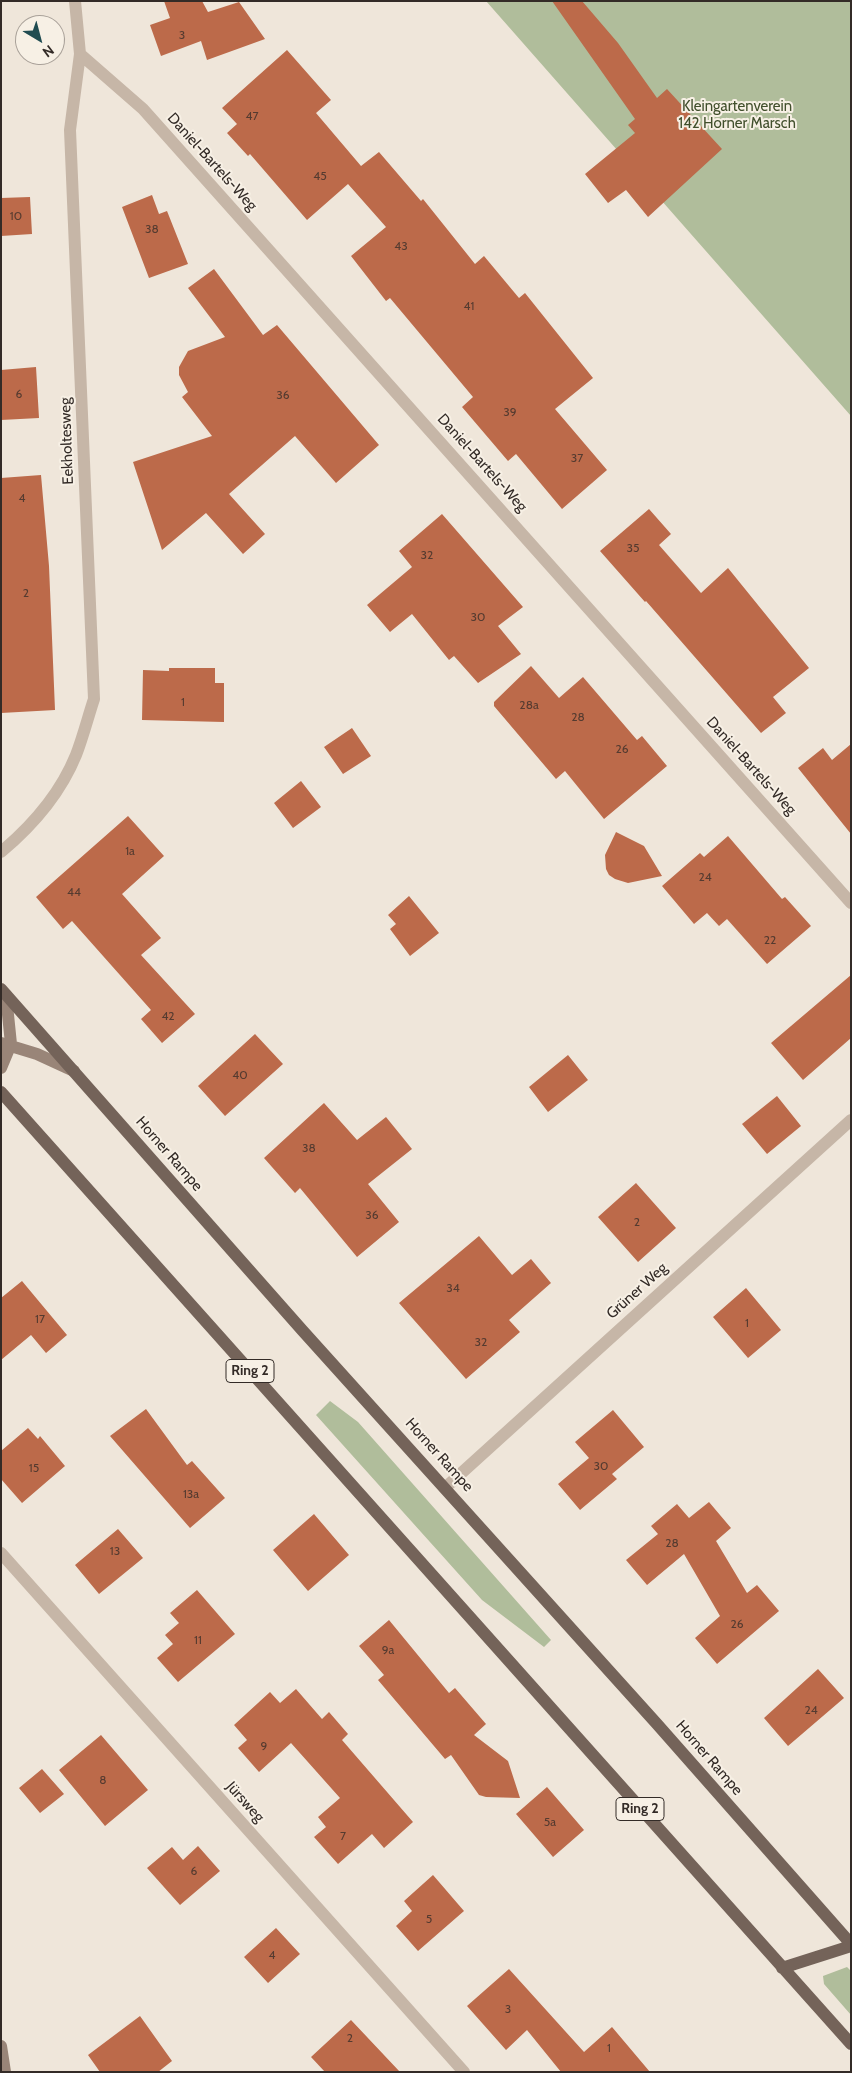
<!DOCTYPE html>
<meta charset="utf-8">
<style>
body{margin:0}
#map{position:relative;width:852px;height:2073px;overflow:hidden;background:#efe6da;font-family:Cabin,sans-serif}
canvas{display:block}
.frame{position:absolute;inset:0;border:2px solid #332b27;pointer-events:none}
.north{position:absolute;left:15px;top:15px;width:50px;height:50px;box-sizing:border-box;background:#f7f0e5;border:1px solid #a9a199;border-radius:50%;rotate:143deg;font-size:14px;font-weight:700;line-height:20px;text-align:center;color:#332b27}
.north::after{content:'';display:block;margin:auto;width:18px;height:22px;background:#204c51;clip-path:polygon(50% 0,100% 100%,50% 72%,0 100%)}
</style>
<div id="map">
<canvas width="852" height="2073"></canvas>
<div class="frame"></div>
<div class="north">N</div>
</div>
<script>
const context = document.querySelector('canvas').getContext('2d');
context.lineJoin = 'round';
function fillPath(path, color) { context.fillStyle = color; context.fill(path, 'evenodd'); }
function strokePath(path, color, width, dash) { context.strokeStyle = color; context.lineWidth = width; context.lineCap = dash ? 'butt' : 'round'; context.setLineDash(dash || []); context.stroke(path); }
function write(font, color, halo, rows, align = 'center') {
  context.font = font + ' Cabin,sans-serif'; context.lineWidth = 4; context.setLineDash([]); context.textBaseline = 'middle'; context.strokeStyle = halo; context.fillStyle = color; for (const [text, x, y, turn = 0] of rows) {
    context.save(); context.translate(x, y); context.rotate((+turn || 0) * Math.PI / 180); context.textAlign = isNaN(turn) ? turn : align; if (halo) context.strokeText(text, 0, 0); context.fillText(text, 0, 0); context.restore();
  }
}
fillPath(new Path2D(`
 M 486,1 L 851,1 L 851,416 Z
 M 330,1401 L 358,1422 L 551,1640 L 544,1647 L 482,1600 L 316,1415 Z
 M 847,1967 L 851,1971 L 851,2015 L 824,1984 L 823,1976 Z`), '#b0bd9b');
fillPath(new Path2D(`
 M 164,1 L 202,1 L 208,12 L 239,2 L 265,39 L 207,60 L 201,41 L 161,56 L 150,25 L 170,18 Z
 M 552,1 L 582,1 L 618,43 L 657,98 L 667,89 L 722,149 L 648,217 L 626,190 L 608,203 L 585,174 L 635,133 L 628,125 L 635,119 Z
 M 287,50 L 331,100 L 316,113 L 361,166 L 379,152 L 421,201 L 423,199 L 475,264 L 484,256 L 519,298 L 525,293 L 593,378 L 555,409 L 607,470 L 562,509 L 516,454 L 508,461 L 462,407 L 473,397 L 390,298 L 386,301 L 351,256 L 386,227 L 348,184 L 307,220 L 250,154 L 248,156 L 227,133 L 237,124 L 222,108 Z
 M 152,195 L 159,214 L 167,211 L 188,264 L 149,278 L 122,207 Z
 M 30,197 L 32,234 L 1,236 L 1,198 Z
 M 214,269 L 263,335 L 277,325 L 379,445 L 336,483 L 295,436 L 229,494 L 265,534 L 243,554 L 206,513 L 162,550 L 133,462 L 212,436 L 182,397 L 188,392 L 179,375 L 179,367 L 188,351 L 225,337 L 188,288 Z
 M 36,367 L 39,418 L 1,420 L 1,370 Z
 M 41,475 L 49,566 L 55,710 L 1,713 L 1,478 Z
 M 649,509 L 671,534 L 659,545 L 701,593 L 728,568 L 809,668 L 773,697 L 786,713 L 761,733 L 646,601 L 645,602 L 600,551 Z
 M 442,514 L 523,607 L 498,626 L 521,654 L 478,683 L 454,656 L 449,660 L 412,614 L 390,632 L 367,605 L 412,567 L 399,551 Z
 M 531,666 L 559,698 L 583,677 L 637,740 L 642,736 L 667,766 L 604,819 L 565,771 L 556,779 L 494,706 L 494,702 Z
 M 169,668 L 215,668 L 215,683 L 224,683 L 224,722 L 142,720 L 143,670 L 169,671 Z
 M 352,728 L 371,756 L 343,774 L 324,747 Z
 M 851,744 L 851,834 L 798,768 L 823,748 L 832,760 Z
 M 301,781 L 321,807 L 293,828 L 274,803 Z
 M 128,816 L 164,856 L 122,894 L 161,938 L 141,955 L 195,1014 L 162,1043 L 141,1019 L 151,1010 L 72,921 L 63,929 L 36,897 Z
 M 616,832 L 644,846 L 662,876 L 628,883 L 615,879 L 609,875 L 606,869 L 605,855 Z
 M 728,836 L 782,899 L 785,897 L 811,926 L 767,964 L 727,919 L 719,926 L 707,913 L 694,924 L 662,886 L 700,853 L 704,857 Z
 M 409,896 L 439,933 L 410,956 L 390,929 L 396,924 L 388,915 Z
 M 851,975 L 851,1038 L 803,1080 L 771,1043 Z
 M 255,1034 L 283,1064 L 225,1116 L 198,1086 Z
 M 568,1055 L 588,1080 L 548,1112 L 529,1087 Z
 M 777,1096 L 801,1126 L 767,1154 L 742,1124 Z
 M 324,1103 L 357,1140 L 386,1117 L 412,1149 L 368,1184 L 399,1222 L 357,1257 L 300,1188 L 295,1193 L 264,1158 Z
 M 636,1183 L 676,1228 L 638,1262 L 598,1217 Z
 M 479,1236 L 512,1275 L 531,1259 L 551,1283 L 509,1320 L 520,1332 L 466,1379 L 399,1303 Z
 M 22,1281 L 67,1335 L 46,1353 L 31,1335 L 1,1360 L 1,1298 Z
 M 746,1288 L 781,1330 L 748,1358 L 713,1317 Z
 M 146,1409 L 187,1465 L 192,1461 L 225,1498 L 190,1528 L 110,1436 Z
 M 613,1410 L 644,1447 L 612,1474 L 617,1479 L 580,1510 L 558,1484 L 589,1458 L 575,1442 Z
 M 28,1428 L 38,1439 L 40,1436 L 65,1466 L 22,1503 L 1,1479 L 1,1451 Z
 M 709,1502 L 731,1528 L 716,1541 L 747,1593 L 757,1585 L 779,1611 L 717,1664 L 695,1638 L 720,1616 L 684,1554 L 647,1585 L 626,1560 L 658,1534 L 651,1526 L 677,1504 L 689,1518 Z
 M 314,1514 L 349,1555 L 308,1591 L 273,1550 Z
 M 118,1529 L 143,1558 L 99,1594 L 75,1565 Z
 M 197,1590 L 235,1634 L 178,1682 L 157,1658 L 173,1644 L 165,1635 L 179,1623 L 170,1613 Z
 M 389,1620 L 449,1693 L 455,1688 L 486,1724 L 474,1735 L 508,1761 L 520,1798 L 486,1797 L 479,1795 L 451,1755 L 445,1759 L 378,1680 L 384,1675 L 359,1646 Z
 M 818,1669 L 844,1698 L 788,1746 L 764,1718 Z
 M 296,1689 L 322,1719 L 329,1712 L 348,1734 L 342,1740 L 413,1822 L 384,1848 L 372,1834 L 338,1864 L 314,1837 L 326,1827 L 318,1817 L 340,1798 L 291,1743 L 259,1772 L 238,1748 L 247,1740 L 234,1725 L 270,1692 L 280,1703 Z
 M 101,1735 L 148,1790 L 105,1826 L 59,1770 Z
 M 42,1769 L 64,1794 L 40,1813 L 19,1788 Z
 M 547,1787 L 584,1830 L 553,1857 L 516,1814 Z
 M 198,1846 L 220,1871 L 180,1905 L 147,1868 L 172,1847 L 183,1860 Z
 M 433,1875 L 464,1911 L 418,1951 L 396,1926 L 412,1911 L 404,1901 Z
 M 276,1928 L 300,1954 L 268,1983 L 244,1957 Z
 M 509,1969 L 584,2052 L 612,2027 L 650,2072 L 561,2072 L 527,2030 L 506,2050 L 467,2006 Z
 M 140,2016 L 172,2061 L 158,2072 L 100,2072 L 88,2055 Z
 M 351,2020 L 400,2072 L 325,2072 L 311,2057 Z`), '#bc6a4a');
strokePath(new Path2D(`
 M 80,54 L 143,109 L 851,903
 M 1,852 C 32,826 61,792 76,755 C 83,737 88,717 94,699 L 70,130 L 80,54 L 75,1
 M 446,1487 L 851,1120
 M 1,1553 L 464,2072`), '#c6b6a7', 12);
strokePath(new Path2D(`
 M 1,1043 L 37,1054 L 74,1071
 M 1,1068 L 11,1044 L 6,995
 M 1,2046 L 5,2072`), '#998578', 12);
strokePath(new Path2D(`
 M 1,989 L 302,1330 L 657,1724 L 851,1944
 M 1,1092 L 851,2044
 M 782,1968 L 851,1946`), '#746359', 12);
write('12px', '#553b30', null, [
 ["3",182,35],
 ["47",252,116],
 ["45",320,176],
 ["10",16,216],
 ["38",152,229],
 ["43",401,246],
 ["41",469,306],
 ["6",19,394],
 ["36",283,395],
 ["39",510,412],
 ["37",577,458],
 ["4",22,498],
 ["35",633,548],
 ["32",427,555],
 ["2",26,593],
 ["30",478,617],
 ["1",183,702],
 ["28a",529,705],
 ["28",578,717],
 ["26",622,749],
 ["1a",130,851],
 ["24",705,877],
 ["44",74,892],
 ["22",770,940],
 ["42",168,1016],
 ["40",240,1075],
 ["38",309,1148],
 ["36",372,1215],
 ["2",637,1222],
 ["34",453,1288],
 ["17",40,1319],
 ["1",747,1323],
 ["32",481,1342],
 ["30",601,1466],
 ["15",34,1468],
 ["13a",191,1494],
 ["28",672,1543],
 ["13",115,1551],
 ["26",737,1624],
 ["11",198,1640],
 ["9a",388,1650],
 ["24",811,1710],
 ["9",264,1746],
 ["8",103,1780],
 ["5a",550,1822],
 ["7",343,1836],
 ["6",194,1871],
 ["5",429,1919],
 ["4",272,1955],
 ["3",508,2009],
 ["2",350,2038],
 ["1",609,2048]
]);
for (const [x, y, w] of [
 [250,1371,48],
 [640,1809,48]
]) { const box = new Path2D(); box.roundRect(x - w / 2, y - 11.5, w, 23, 4); context.fillStyle = '#f7f0e5'; context.fill(box); strokePath(box, '#332b27', 1); }
write('bold 14px', '#332b27', null, [
 ["Ring 2",250,1371],
 ["Ring 2",640,1809]
]);
write('15px', '#414f2c', '#f7f0e5', [
 ["Kleingartenverein",737,107],
 ["142 Horner Marsch",737,124]
]);
write('15px', '#332b27', '#f7f0e5', [
 ["Daniel-Bartels-Weg",212,162,48],
 ["Eekholtesweg",67,441,-92],
 ["Daniel-Bartels-Weg",482,463,48],
 ["Daniel-Bartels-Weg",751,766,48],
 ["Horner Rampe",169,1154,49],
 ["Grüner Weg",637,1291,-42],
 ["Horner Rampe",439,1455,48],
 ["Horner Rampe",709,1758,49],
 ["Jürsweg",245,1802,48]
]);
</script>
